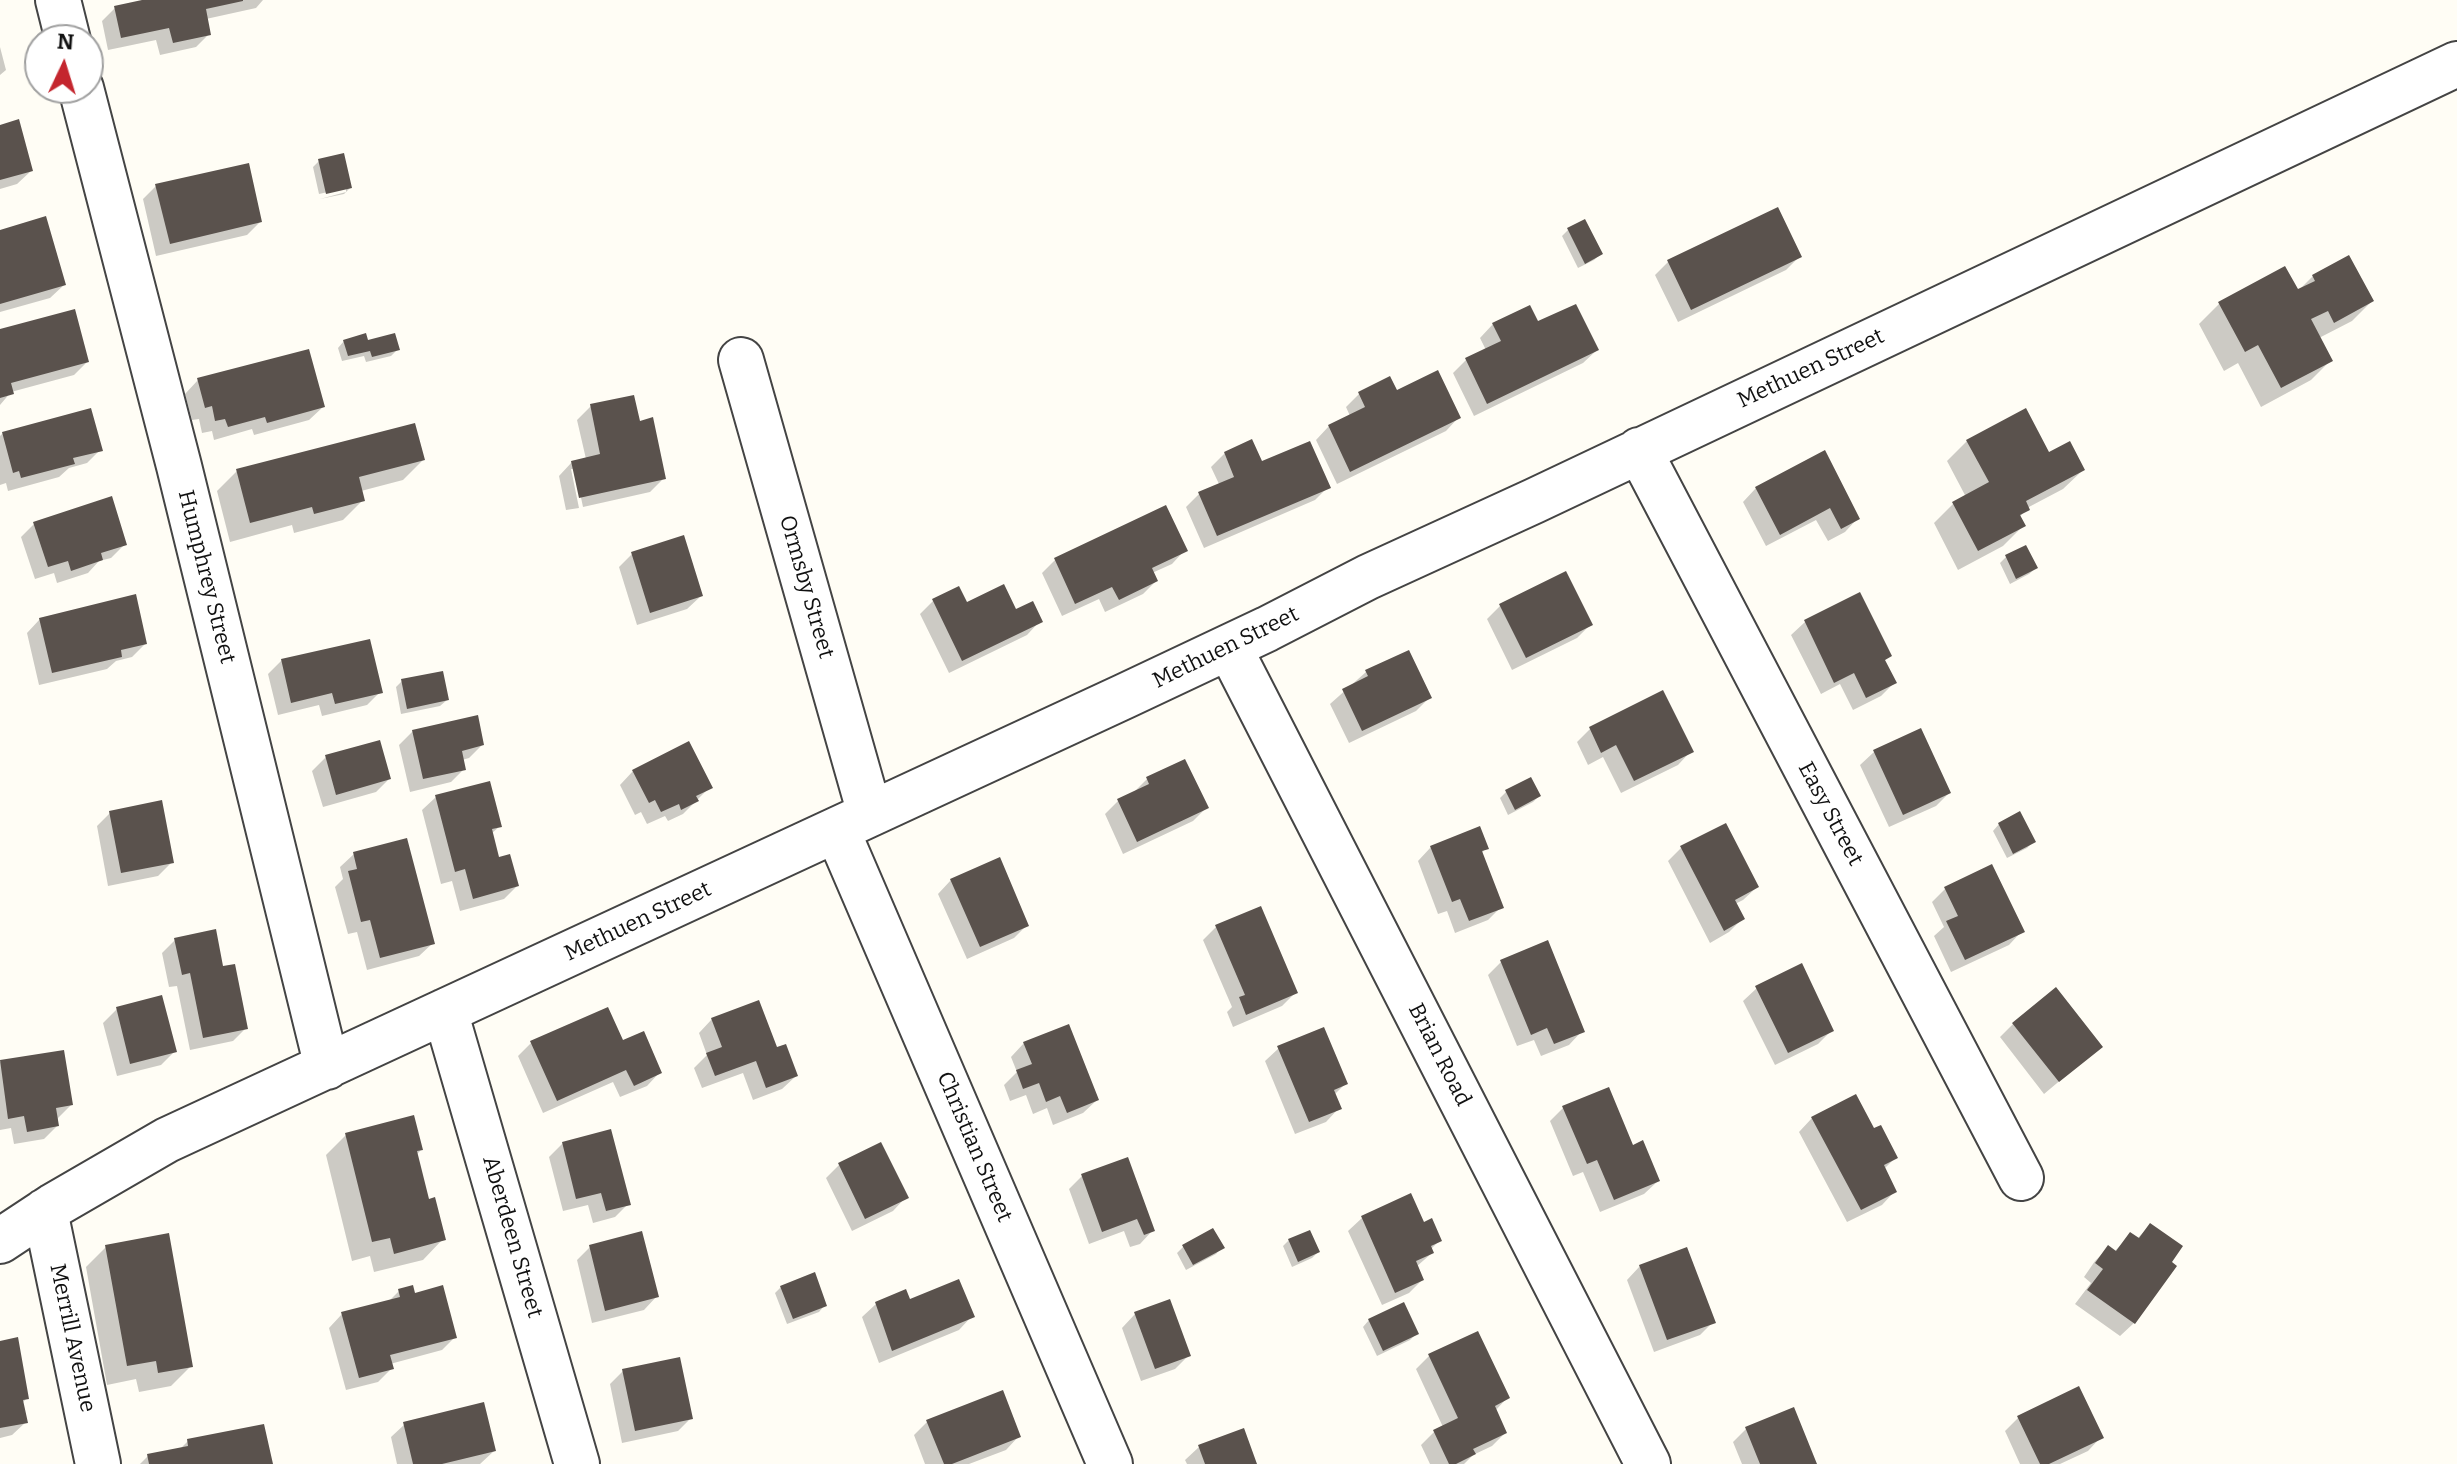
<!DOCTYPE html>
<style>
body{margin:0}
#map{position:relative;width:2457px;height:1464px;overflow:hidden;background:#fffdf5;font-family:Bitter,serif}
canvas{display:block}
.north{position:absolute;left:24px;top:24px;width:80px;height:80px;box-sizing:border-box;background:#fff;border:2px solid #a0a0a0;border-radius:50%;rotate:4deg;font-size:22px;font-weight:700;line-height:32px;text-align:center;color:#111}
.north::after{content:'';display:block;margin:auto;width:28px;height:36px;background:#c4262e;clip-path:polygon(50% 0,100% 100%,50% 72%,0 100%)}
</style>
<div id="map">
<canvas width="2457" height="1464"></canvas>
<div class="north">N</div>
</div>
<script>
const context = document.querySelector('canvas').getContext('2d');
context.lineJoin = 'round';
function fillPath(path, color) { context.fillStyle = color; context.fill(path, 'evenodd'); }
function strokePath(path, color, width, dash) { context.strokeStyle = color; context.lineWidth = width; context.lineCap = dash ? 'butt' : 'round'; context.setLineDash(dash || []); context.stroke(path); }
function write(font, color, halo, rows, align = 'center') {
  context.font = font + ' Bitter,serif'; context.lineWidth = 8; context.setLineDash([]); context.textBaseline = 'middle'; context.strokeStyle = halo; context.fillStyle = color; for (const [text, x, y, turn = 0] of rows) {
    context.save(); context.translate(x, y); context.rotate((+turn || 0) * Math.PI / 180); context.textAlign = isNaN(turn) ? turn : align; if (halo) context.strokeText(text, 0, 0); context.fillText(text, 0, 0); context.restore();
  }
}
fillPath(new Path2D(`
 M 152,0 L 263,0 L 256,8 L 206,19 L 209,34 L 196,47 L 160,55 L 156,40 L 108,50 L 102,21 L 115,8 Z
 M 0,47 L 6,70 L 0,75 Z
 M 0,127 L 31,171 L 17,184 L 0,189 Z
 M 319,161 L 350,188 L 344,194 L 320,199 L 346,192 L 346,188 L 319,194 L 313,167 Z
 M 156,186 L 260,222 L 247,235 L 156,256 L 143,199 Z
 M 1568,230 L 1601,254 L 1594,260 L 1578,268 L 1562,236 Z
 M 0,232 L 64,285 L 50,298 L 0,312 Z
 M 1799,257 L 1786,270 L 1678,322 L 1655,275 L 1668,262 Z
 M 2284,268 L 2297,292 L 2313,276 L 2372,301 L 2352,321 L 2319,338 L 2331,360 L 2311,380 L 2261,407 L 2238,363 L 2224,371 L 2199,324 L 2219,304 Z
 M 1493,324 L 1537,324 L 1597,350 L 1583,363 L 1474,416 L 1453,373 L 1466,360 L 1486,350 L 1480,338 Z
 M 0,331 L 87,362 L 74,375 L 11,392 L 0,405 Z
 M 344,341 L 398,349 L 391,356 L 366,362 L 364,356 L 342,361 L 338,348 Z
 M 198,380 L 323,407 L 309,420 L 254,435 L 252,429 L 214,440 L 212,431 L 202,433 L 199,419 L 192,420 L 185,394 Z
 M 1396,392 L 1459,417 L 1446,431 L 1337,484 L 1316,440 L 1329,426 L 1350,416 L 1346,407 L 1359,394 Z
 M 591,406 L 638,423 L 663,479 L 650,492 L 583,507 L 575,469 L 571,469 L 579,508 L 566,510 L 559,476 L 572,462 L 586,459 L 577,420 Z
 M 3,433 L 100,450 L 87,463 L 69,468 L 59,477 L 8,491 L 6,483 L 0,485 L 0,436 Z
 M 1967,441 L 2048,455 L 2083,470 L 2063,489 L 2027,508 L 2019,518 L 2023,526 L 2003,546 L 1958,570 L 1934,523 L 1954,503 L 1966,497 L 1947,461 Z
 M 1225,453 L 1261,464 L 1328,487 L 1315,500 L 1204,548 L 1186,507 L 1199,494 L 1219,484 L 1211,467 Z
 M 1824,453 L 1858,518 L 1845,532 L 1828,541 L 1816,520 L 1766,546 L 1743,502 L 1756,488 Z
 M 423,460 L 403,480 L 361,491 L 363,500 L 343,520 L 294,533 L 292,525 L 230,542 L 217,491 L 237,471 Z
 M 34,524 L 125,544 L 111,558 L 99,561 L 88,573 L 57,583 L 54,573 L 35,579 L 21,537 Z
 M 1185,550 L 1172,564 L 1152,573 L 1156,581 L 1143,594 L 1105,612 L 1099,599 L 1062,616 L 1042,573 L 1055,560 Z
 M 632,554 L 701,596 L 687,609 L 637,625 L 619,567 Z
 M 2006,557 L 2036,568 L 2029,574 L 2010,584 L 2000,563 Z
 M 1859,595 L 1889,656 L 1884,661 L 1894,683 L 1881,696 L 1853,710 L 1840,684 L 1821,694 L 1791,635 L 1805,622 Z
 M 933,601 L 1015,612 L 1040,621 L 1027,635 L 949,673 L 920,614 Z
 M 1500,606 L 1590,625 L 1577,638 L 1512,670 L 1487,619 Z
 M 40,619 L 145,644 L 132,657 L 116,661 L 107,669 L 39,685 L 27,633 Z
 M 282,660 L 380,692 L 367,705 L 322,716 L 319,705 L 278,715 L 268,674 Z
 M 1366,672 L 1430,697 L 1416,711 L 1349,743 L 1330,704 Z
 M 402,681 L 447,700 L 440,706 L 401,714 L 396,687 Z
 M 1590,729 L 1691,751 L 1678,765 L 1621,793 L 1603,757 L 1588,765 L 1577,742 Z
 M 1920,730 L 1949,793 L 1936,806 L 1889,827 L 1860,765 L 1874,752 Z
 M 413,731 L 482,745 L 469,758 L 462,760 L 464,769 L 451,782 L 410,792 L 399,745 Z
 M 326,757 L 389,779 L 376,792 L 323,807 L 312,771 Z
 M 633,771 L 710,787 L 683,814 L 668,821 L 665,816 L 647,824 L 641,812 L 635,815 L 620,785 Z
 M 1147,779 L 1206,808 L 1193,821 L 1123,854 L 1105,814 L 1118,801 L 1134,792 Z
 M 1530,779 L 1539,796 L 1533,802 L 1508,815 L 1500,798 L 1506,792 Z
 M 436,797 L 500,826 L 491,834 L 498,860 L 517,886 L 504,899 L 460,911 L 452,881 L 441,884 L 422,810 Z
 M 110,813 L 172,862 L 158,876 L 108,886 L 97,826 Z
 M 1999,824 L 2033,842 L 2027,848 L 2007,858 L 1993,831 Z
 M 1431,847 L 1486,848 L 1481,854 L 1501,907 L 1488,920 L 1455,933 L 1447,911 L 1438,914 L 1418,861 Z
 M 1681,848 L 1757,887 L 1743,900 L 1735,904 L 1742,919 L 1729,932 L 1710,943 L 1668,861 Z
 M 354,854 L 433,943 L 419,956 L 367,970 L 357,932 L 348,934 L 335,887 L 343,879 L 340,867 Z
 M 951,880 L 1027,925 L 1014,938 L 967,959 L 938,894 Z
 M 1945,889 L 2022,931 L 2009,945 L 1951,972 L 1934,936 L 1944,927 L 1932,902 Z
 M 1216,927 L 1296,992 L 1282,1006 L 1233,1027 L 1227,1012 L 1232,1007 L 1203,940 Z
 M 175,940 L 222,968 L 246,1028 L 233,1041 L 190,1050 L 177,986 L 169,987 L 162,953 Z
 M 1501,962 L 1582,1031 L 1569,1045 L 1541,1056 L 1534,1040 L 1517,1046 L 1488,975 Z
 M 1757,988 L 1832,1030 L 1818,1044 L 1775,1065 L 1743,1001 Z
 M 117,1009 L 174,1052 L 161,1065 L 117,1076 L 103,1023 Z
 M 712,1019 L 776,1050 L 796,1076 L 782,1089 L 753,1100 L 743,1073 L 702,1088 L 694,1068 L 707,1055 L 699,1033 Z
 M 2013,1024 L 2100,1047 L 2044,1094 L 2000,1037 Z
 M 531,1043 L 622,1043 L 660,1072 L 647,1086 L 620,1097 L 613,1082 L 543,1113 L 518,1056 Z
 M 1024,1043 L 1097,1100 L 1083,1113 L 1053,1125 L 1047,1108 L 1033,1114 L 1026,1095 L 1010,1101 L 1004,1085 L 1017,1072 L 1011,1057 Z
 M 1279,1048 L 1345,1084 L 1334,1095 L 1339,1108 L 1326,1122 L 1295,1134 L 1265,1061 Z
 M 63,1052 L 71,1105 L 58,1118 L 57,1126 L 44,1139 L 14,1144 L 11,1128 L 0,1130 L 0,1062 Z
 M 1563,1108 L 1632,1147 L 1658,1181 L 1644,1194 L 1600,1212 L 1583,1172 L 1573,1176 L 1550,1121 Z
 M 1812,1118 L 1874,1131 L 1896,1157 L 1884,1169 L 1895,1191 L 1882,1205 L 1847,1222 L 1799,1132 Z
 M 346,1135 L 421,1150 L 416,1155 L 428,1202 L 443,1239 L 423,1260 L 374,1272 L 370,1256 L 352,1261 L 326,1155 Z
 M 563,1143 L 628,1204 L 615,1217 L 593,1223 L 588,1205 L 563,1211 L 549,1157 Z
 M 839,1165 L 906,1197 L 893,1211 L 852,1231 L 826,1178 Z
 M 1082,1176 L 1153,1230 L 1140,1244 L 1130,1247 L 1124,1231 L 1089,1244 L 1069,1189 Z
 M 1410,1196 L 1423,1224 L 1440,1240 L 1430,1250 L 1432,1253 L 1416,1267 L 1422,1280 L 1409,1293 L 1382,1305 L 1348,1231 L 1362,1218 Z
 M 2150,1225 L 2134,1323 L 2120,1336 L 2075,1304 L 2091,1283 L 2084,1277 L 2095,1261 L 2108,1248 L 2114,1252 L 2130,1235 L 2137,1239 Z
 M 1213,1230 L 1222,1247 L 1216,1254 L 1186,1270 L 1177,1253 L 1183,1247 Z
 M 1289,1240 L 1318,1252 L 1312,1258 L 1292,1267 L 1283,1246 Z
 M 106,1247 L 191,1366 L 171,1386 L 139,1392 L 136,1379 L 107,1385 L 86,1267 Z
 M 590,1247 L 657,1296 L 644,1310 L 592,1323 L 577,1260 Z
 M 1640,1266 L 1713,1322 L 1700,1335 L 1654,1352 L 1627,1280 Z
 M 781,1287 L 825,1305 L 819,1312 L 787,1324 L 775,1293 Z
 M 399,1291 L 414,1295 L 455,1337 L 442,1350 L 390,1364 L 391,1369 L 378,1382 L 346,1390 L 329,1328 L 342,1314 L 388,1302 Z
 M 909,1301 L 972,1316 L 959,1330 L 879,1363 L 862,1317 L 876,1304 Z
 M 1135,1314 L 1188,1356 L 1175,1369 L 1141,1381 L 1122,1328 Z
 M 1369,1320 L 1416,1334 L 1410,1340 L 1377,1356 L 1363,1327 Z
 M 0,1343 L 27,1398 L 22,1403 L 26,1422 L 12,1435 L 0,1438 Z
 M 1429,1356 L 1507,1398 L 1495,1411 L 1505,1433 L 1492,1446 L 1473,1455 L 1464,1464 L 1430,1464 L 1421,1445 L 1434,1432 L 1443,1427 L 1416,1369 Z
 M 623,1371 L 691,1418 L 678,1431 L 622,1443 L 610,1384 Z
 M 2018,1418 L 2101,1437 L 2088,1451 L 2060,1464 L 2020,1464 L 2005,1431 Z
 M 927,1422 L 1019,1436 L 1006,1450 L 969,1464 L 925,1464 L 914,1435 Z
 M 405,1424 L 494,1451 L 480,1464 L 397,1464 L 391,1437 Z
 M 1746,1429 L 1815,1464 L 1742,1464 L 1733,1442 Z
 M 188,1441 L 270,1464 L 140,1464 L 148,1456 L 179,1450 Z
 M 1199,1447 L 1255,1464 L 1187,1464 L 1185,1460 Z`), '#0003');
fillPath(new Path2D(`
 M 142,0 L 243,0 L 243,1 L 206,9 L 211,35 L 173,43 L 169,28 L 121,38 L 114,6 Z
 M 19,119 L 33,171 L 0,180 L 0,125 Z
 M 344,153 L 352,188 L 326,194 L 318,159 Z
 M 249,163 L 262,222 L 170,244 L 155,184 Z
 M 1778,207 L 1802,257 L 1691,310 L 1667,260 Z
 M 46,216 L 66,285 L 0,304 L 0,230 Z
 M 1585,219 L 1603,254 L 1585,264 L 1567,228 Z
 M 2349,255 L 2374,301 L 2334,323 L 2328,311 L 2311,319 L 2333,361 L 2281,388 L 2258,345 L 2245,352 L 2218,302 L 2285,266 L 2298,289 L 2315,281 L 2312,275 Z
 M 1576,304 L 1599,350 L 1487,404 L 1465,358 L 1501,341 L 1492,323 L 1530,305 L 1538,321 Z
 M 75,309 L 89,362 L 11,383 L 14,394 L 0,398 L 0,329 Z
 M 366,333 L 368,340 L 395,333 L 400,350 L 372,357 L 370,351 L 348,356 L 343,340 Z
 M 309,349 L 325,407 L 267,423 L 265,417 L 228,427 L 225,419 L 215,421 L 212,406 L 205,408 L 197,378 Z
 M 1438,370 L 1461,418 L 1350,472 L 1328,425 L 1365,407 L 1358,392 L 1390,376 L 1397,390 Z
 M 634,395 L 640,421 L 653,417 L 666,479 L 579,498 L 571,461 L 600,454 L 590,404 Z
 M 91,408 L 103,451 L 73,458 L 75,464 L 21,478 L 19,471 L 13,473 L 2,432 Z
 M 2026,408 L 2049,452 L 2070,441 L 2085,470 L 2026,501 L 2030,510 L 2020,515 L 2026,526 L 1978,551 L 1952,502 L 1989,482 L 1966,440 Z
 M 415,423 L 425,460 L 359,477 L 365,501 L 314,514 L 312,507 L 250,523 L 236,469 Z
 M 1252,439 L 1262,461 L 1310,441 L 1331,488 L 1217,536 L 1198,492 L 1234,477 L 1224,452 Z
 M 1825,450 L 1860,519 L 1841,529 L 1830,508 L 1780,535 L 1755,487 Z
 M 112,496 L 127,545 L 101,553 L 103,560 L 71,571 L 68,561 L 48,567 L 33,522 Z
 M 1166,505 L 1188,551 L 1152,568 L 1158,581 L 1119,600 L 1112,587 L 1075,604 L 1054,558 Z
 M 684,535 L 703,596 L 650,613 L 631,552 Z
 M 2026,545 L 2038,568 L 2016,579 L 2005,555 Z
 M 1566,571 L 1593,625 L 1526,658 L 1499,604 Z
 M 1004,584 L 1016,609 L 1033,601 L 1043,622 L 962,661 L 932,599 L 959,586 L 967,602 Z
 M 1860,592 L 1892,656 L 1885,660 L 1897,683 L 1866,698 L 1854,673 L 1834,683 L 1804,620 Z
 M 136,594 L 147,644 L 121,650 L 122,657 L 52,673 L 39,618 Z
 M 370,639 L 383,693 L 335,704 L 332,693 L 291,703 L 281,659 Z
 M 1409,650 L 1432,698 L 1362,731 L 1342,689 L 1368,676 L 1365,670 Z
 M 443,671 L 449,700 L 407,709 L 401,679 Z
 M 1663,690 L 1694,752 L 1634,781 L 1616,745 L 1601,753 L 1589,727 Z
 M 478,715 L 484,745 L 462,751 L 466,770 L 423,779 L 412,730 Z
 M 1921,728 L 1951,793 L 1903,815 L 1873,750 Z
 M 380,740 L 391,779 L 336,795 L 325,755 Z
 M 689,741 L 713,788 L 696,796 L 699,801 L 681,810 L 679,804 L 661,812 L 655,800 L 649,803 L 632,770 Z
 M 1185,759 L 1209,808 L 1137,842 L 1117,799 L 1149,784 L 1146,777 Z
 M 1531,777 L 1541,796 L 1515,810 L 1505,790 Z
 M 490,781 L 502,827 L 492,829 L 499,857 L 510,854 L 519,886 L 473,899 L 465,869 L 455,872 L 435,795 Z
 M 162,800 L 174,863 L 121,873 L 109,811 Z
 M 2020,811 L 2036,842 L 2013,854 L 1998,823 Z
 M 1726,823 L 1759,887 L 1735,900 L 1745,919 L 1724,931 L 1680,846 Z
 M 1480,826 L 1489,849 L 1482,851 L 1504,908 L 1469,921 L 1460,899 L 1452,902 L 1430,846 Z
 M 407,838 L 435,944 L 380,958 L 370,920 L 361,922 L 348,871 L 357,869 L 353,852 Z
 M 1000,857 L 1029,926 L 980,947 L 950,879 Z
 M 1992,864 L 2025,932 L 1965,960 L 1946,921 L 1958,916 L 1944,887 Z
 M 1261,906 L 1298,993 L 1246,1015 L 1239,997 L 1245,995 L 1215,925 Z
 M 216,929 L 223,966 L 235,964 L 248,1029 L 203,1038 L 190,973 L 182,975 L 174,938 Z
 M 1548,940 L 1585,1032 L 1554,1044 L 1547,1028 L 1531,1035 L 1500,960 Z
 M 1802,963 L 1834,1031 L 1788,1053 L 1755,986 Z
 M 2056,987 L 2103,1047 L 2059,1082 L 2012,1023 Z
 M 162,995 L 177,1052 L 130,1064 L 116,1007 Z
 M 759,1000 L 777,1047 L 786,1044 L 798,1076 L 766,1088 L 756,1061 L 715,1076 L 706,1053 L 722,1047 L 711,1018 Z
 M 608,1007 L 623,1040 L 644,1031 L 662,1073 L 634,1086 L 626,1070 L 557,1101 L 530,1041 Z
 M 1069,1024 L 1099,1100 L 1067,1113 L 1060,1096 L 1046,1102 L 1039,1083 L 1023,1089 L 1016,1070 L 1032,1064 L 1023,1042 Z
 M 1324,1027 L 1348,1084 L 1334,1090 L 1342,1109 L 1309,1122 L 1277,1046 Z
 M 64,1050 L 73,1105 L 56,1108 L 59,1126 L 27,1132 L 24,1116 L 8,1119 L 0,1060 Z
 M 1609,1087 L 1633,1145 L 1643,1140 L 1660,1181 L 1614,1200 L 1597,1160 L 1587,1164 L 1562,1106 Z
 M 1856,1094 L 1874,1128 L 1881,1125 L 1898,1158 L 1884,1165 L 1897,1192 L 1861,1210 L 1811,1117 Z
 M 414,1115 L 423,1150 L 417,1151 L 429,1199 L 435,1197 L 446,1240 L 394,1254 L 390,1238 L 372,1242 L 345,1133 Z
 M 611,1129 L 631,1205 L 606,1211 L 601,1193 L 576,1199 L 562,1142 Z
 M 881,1142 L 909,1198 L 865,1219 L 838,1163 Z
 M 1128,1157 L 1155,1231 L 1144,1235 L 1137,1219 L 1102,1232 L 1081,1174 Z
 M 1411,1193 L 1424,1222 L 1432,1218 L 1442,1241 L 1431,1246 L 1434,1253 L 1416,1261 L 1424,1280 L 1395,1293 L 1361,1216 Z
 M 2150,1223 L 2183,1246 L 2172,1262 L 2177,1266 L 2135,1324 L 2087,1290 L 2103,1269 L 2095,1263 L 2108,1245 L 2116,1251 L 2130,1232 L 2139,1238 Z
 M 1213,1228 L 1225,1248 L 1193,1265 L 1182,1245 Z
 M 1310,1230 L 1320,1252 L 1298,1262 L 1288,1239 Z
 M 642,1231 L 659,1297 L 605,1311 L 589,1245 Z
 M 169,1233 L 193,1367 L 158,1373 L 156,1361 L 127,1366 L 105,1245 Z
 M 1687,1247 L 1716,1323 L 1667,1340 L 1639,1265 Z
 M 815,1272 L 827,1306 L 793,1319 L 780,1286 Z
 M 959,1279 L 975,1317 L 892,1351 L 875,1302 L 906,1289 L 910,1299 Z
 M 413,1285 L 415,1293 L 443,1285 L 457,1338 L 390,1355 L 394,1369 L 359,1378 L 341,1312 L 400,1297 L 398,1289 Z
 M 1170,1299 L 1191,1356 L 1155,1369 L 1134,1312 Z
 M 1404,1302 L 1419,1334 L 1383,1351 L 1368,1319 Z
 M 1478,1331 L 1510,1398 L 1495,1406 L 1507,1433 L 1473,1449 L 1476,1454 L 1456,1464 L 1449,1464 L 1433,1430 L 1458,1418 L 1428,1354 Z
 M 18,1337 L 29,1399 L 23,1400 L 28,1423 L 0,1428 L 0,1341 Z
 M 680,1357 L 693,1419 L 635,1431 L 622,1369 Z
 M 2079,1386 L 2104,1438 L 2049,1464 L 2040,1464 L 2017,1416 Z
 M 1003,1390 L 1021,1437 L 952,1464 L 944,1464 L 926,1420 Z
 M 484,1402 L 496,1451 L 442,1464 L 413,1464 L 403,1422 Z
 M 1794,1407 L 1817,1464 L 1760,1464 L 1745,1427 Z
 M 264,1424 L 273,1464 L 149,1464 L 147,1454 L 188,1446 L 187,1439 Z
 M 1244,1428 L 1257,1464 L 1205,1464 L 1198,1445 Z`), '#5a524d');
const minor = new Path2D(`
 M 58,0 L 68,40
 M 81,88 L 179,466 L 327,1067
 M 741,360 L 870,814
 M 1639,450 L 2021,1178
 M 1229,647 L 1648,1464
 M 837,830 L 1110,1464
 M 445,1011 L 577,1464
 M 45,1211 L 98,1464
 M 0,1241 L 53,1206 L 167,1140 L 1125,696 L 1267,629 L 1368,577 L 1534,501 L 2457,64`);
strokePath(minor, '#444', 48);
strokePath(minor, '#fff', 44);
write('22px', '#111', '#fff', [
 ["Methuen Street",1811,369,-25],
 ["Humphrey Street",206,577,76],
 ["Ormsby Street",806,587,74],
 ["Methuen Street",1226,648,-26],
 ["Easy Street",1830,814,62],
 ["Methuen Street",638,922,-25],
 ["Brian Road",1439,1055,63],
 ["Christian Street",974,1147,67],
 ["Aberdeen Street",512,1237,74],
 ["Merrill Avenue",72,1338,78]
]);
</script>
